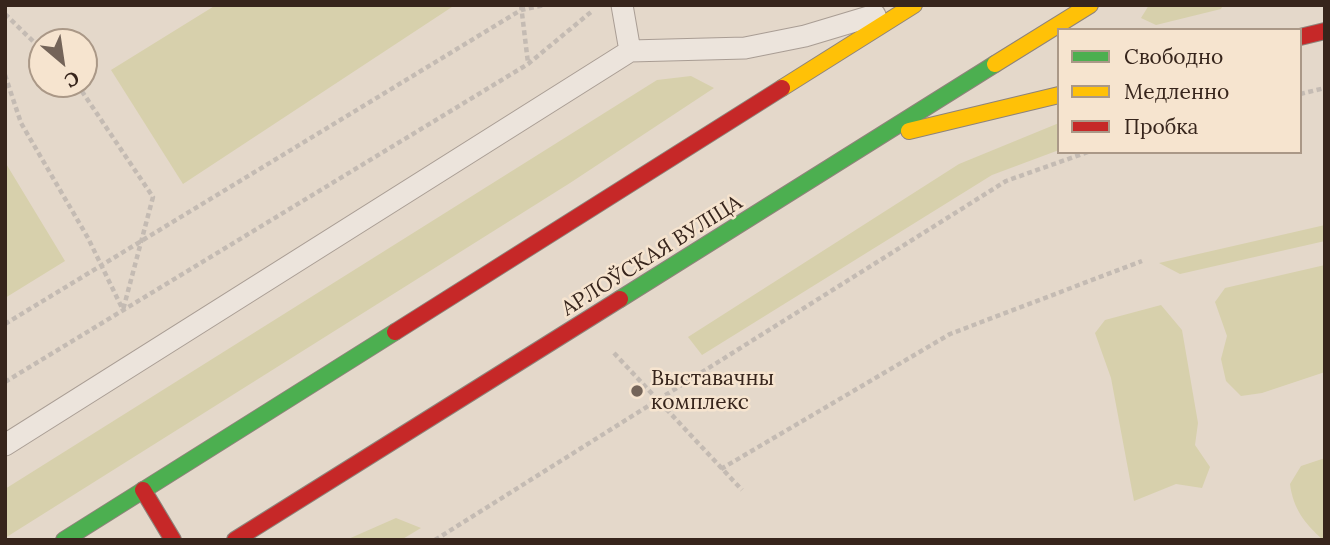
<!DOCTYPE html>
<meta charset="utf-8">
<style>
body{margin:0}
#map{position:relative;width:1330px;height:545px;overflow:hidden;background:#e4d8ca;font-family:Lora,serif}
canvas{display:block}
.frame{position:absolute;inset:0;border:7px solid #37251c;pointer-events:none}
.legend{position:absolute;left:1057px;top:28px;width:245px;height:126px;box-sizing:border-box;background:#f6e4cf;border:2px solid #aa9887;margin:0;padding:9px 12px;list-style:none;font-size:21px;color:#37251c}
.legend li{display:flex;align-items:center;gap:14px;height:35px}
.legend b{width:35px;border:2px solid #aa9887}
.north{position:absolute;left:28px;top:28px;width:70px;height:70px;box-sizing:border-box;background:#f6e4cf;border:2px solid #aa9887;border-radius:50%;rotate:151deg;font-size:19px;font-weight:700;line-height:28px;text-align:center;color:#37251c}
.north::after{content:'';display:block;margin:auto;width:24px;height:32px;background:#746459;clip-path:polygon(50% 0,100% 100%,50% 72%,0 100%)}
</style>
<div id="map">
<canvas width="1330" height="545"></canvas>
<div class="frame"></div>
<ul class="legend">
<li><b style="height:9px;background:#4caf50"></b>Свободно</li>
<li><b style="height:9px;background:#ffc107"></b>Медленно</li>
<li><b style="height:9px;background:#c62828"></b>Пробка</li>
</ul>
<div class="north">С</div>
</div>
<script>
const context = document.querySelector('canvas').getContext('2d');
context.lineJoin = 'round';
function fillPath(path, color) { context.fillStyle = color; context.fill(path, 'evenodd'); }
function strokePath(path, color, width, dash) { context.strokeStyle = color; context.lineWidth = width; context.lineCap = dash ? 'butt' : 'round'; context.setLineDash(dash || []); context.stroke(path); }
function write(font, color, halo, rows, align = 'center') {
  context.font = font + ' Lora,serif'; context.lineWidth = 5; context.setLineDash([]); context.textBaseline = 'middle'; context.strokeStyle = halo; context.fillStyle = color; for (const [text, x, y, turn = 0] of rows) {
    context.save(); context.translate(x, y); context.rotate((+turn || 0) * Math.PI / 180); context.textAlign = isNaN(turn) ? turn : align; if (halo) context.strokeText(text, 0, 0); context.fillText(text, 0, 0); context.restore();
  }
}
fillPath(new Path2D(`
 M 216,5 L 455,5 L 183,184 L 111,70 Z
 M 1149,5 L 1223,5 L 1221,9 L 1156,25 L 1141,18 Z
 M 691,76 L 714,88 L 570,183 L 5,538 L 5,489 L 657,80 Z
 M 1059,123 L 1059,150 L 992,175 L 702,355 L 688,337 L 959,164 Z
 M 5,162 L 65,261 L 5,298 Z
 M 1325,225 L 1325,241 L 1180,274 L 1159,263 Z
 M 1325,265 L 1325,372 L 1262,393 L 1241,396 L 1226,381 L 1221,359 L 1227,336 L 1215,302 L 1225,288 Z
 M 1161,305 L 1182,330 L 1198,423 L 1195,445 L 1210,467 L 1202,488 L 1176,484 L 1134,501 L 1111,378 L 1095,333 L 1105,320 Z
 M 1325,458 L 1325,540 L 1323,540 C 1304,523 1293,508 1290,484 L 1301,466 Z
 M 396,518 L 421,528 L 401,540 L 346,540 Z`), '#d7d0ac');
const lane = new Path2D(`
 M 622,5 L 630,51
 M 5,445 L 630,51 L 745,48 L 805,36 L 875,15`);
const fast = new Path2D(`
 M 620,299 L 995,64
 M 64,540 L 395,332`);
const slow = new Path2D(`
 M 995,64 L 1090,5
 M 782,88 L 914,5
 M 909,131 L 1059,95`);
const jam = new Path2D(`
 M 1300,37 L 1325,31
 M 395,332 L 782,88
 M 143,490 L 173,540
 M 235,540 L 620,299`);
strokePath(lane, '#a99d94', 23);
strokePath(fast, '#8e837a', 18);
strokePath(slow, '#8e837a', 18);
strokePath(jam, '#8e837a', 18);
strokePath(new Path2D(`
 M 521,5 L 528,63
 M 5,14 L 42,50
 M 5,75 L 21,123 L 88,238 L 123,310
 M 77,84 L 153,197 L 123,310
 M 1300,94 L 1325,88
 M 5,324 L 521,10 L 545,5
 M 614,353 L 742,490
 M 5,382 L 528,64 L 591,12
 M 721,469 L 950,334 L 1142,261
 M 435,540 L 1006,181 L 1088,152`), '#c4bbb3', 4.5, [5, 3.5]);
strokePath(lane, '#ece4dc', 21);
strokePath(fast, '#4caf50', 16);
strokePath(slow, '#ffc107', 16);
strokePath(jam, '#c62828', 16);
for (const [x, y, r, color] of [
 [637,391,7,"#746459"]
]) { const dot = new Path2D(); dot.arc(x, y, r, 0, 2 * Math.PI); context.fillStyle = color; context.fill(dot); strokePath(dot, '#f6e4cf', 2.5); }
write('21px', '#37251c', '#f6e4cf', [
 ["АРЛОЎСКАЯ ВУЛІЦА",652,256,-32]
]);
write('21px', '#37251c', '#f6e4cf', [
 ["Выставачны",651,379],
 ["комплекс",651,403]
], 'left');
</script>
